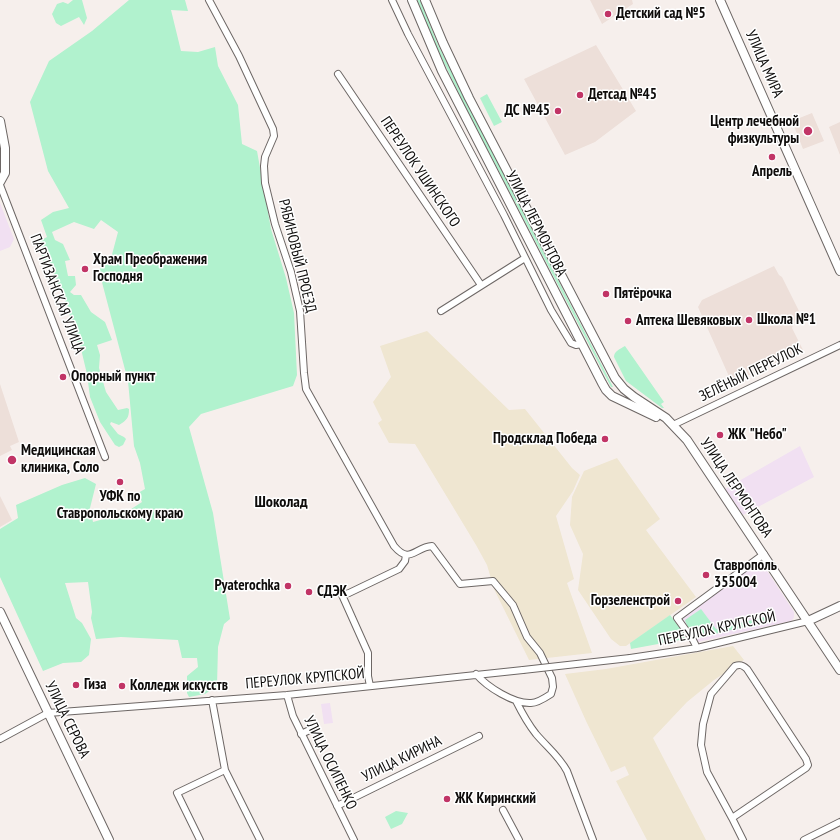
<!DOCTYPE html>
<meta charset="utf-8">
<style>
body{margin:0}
canvas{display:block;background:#f6efec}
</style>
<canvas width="840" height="840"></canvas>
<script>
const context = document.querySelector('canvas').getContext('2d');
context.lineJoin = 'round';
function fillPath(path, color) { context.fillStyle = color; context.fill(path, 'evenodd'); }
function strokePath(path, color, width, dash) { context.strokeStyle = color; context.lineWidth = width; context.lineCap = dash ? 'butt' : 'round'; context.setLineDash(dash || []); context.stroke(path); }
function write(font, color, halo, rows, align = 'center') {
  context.font = font + ' "PT Sans Narrow",sans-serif'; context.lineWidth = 3; context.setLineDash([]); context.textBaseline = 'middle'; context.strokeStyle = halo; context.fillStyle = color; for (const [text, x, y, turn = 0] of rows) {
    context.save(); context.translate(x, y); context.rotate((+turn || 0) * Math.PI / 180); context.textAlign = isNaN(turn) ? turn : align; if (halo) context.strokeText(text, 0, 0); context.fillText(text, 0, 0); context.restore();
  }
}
fillPath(new Path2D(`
 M 0,203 L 14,239 L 10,247 L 0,251 Z
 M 800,446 L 814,477 L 743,515 L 725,489 Z
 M 760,560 L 794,612 L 794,617 L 793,619 L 791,621 L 698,642 L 681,620 Z
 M 330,703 L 333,723 L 324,724 L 321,704 Z`), '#f1e0f2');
fillPath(new Path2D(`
 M 427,331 L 509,410 L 525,409 L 572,468 L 580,475 L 573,491 L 556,516 L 574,579 L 567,583 L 592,653 L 529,660 L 494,589 L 487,565 L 476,545 L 415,444 L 389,443 L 378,423 L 382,420 L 373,402 L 391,377 L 380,346 Z
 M 617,458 L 660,519 L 646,530 L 696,597 L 626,646 L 620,646 L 611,639 L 578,590 L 583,554 L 570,525 L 572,497 L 584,471 Z
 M 733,646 L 744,660 L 714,680 L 687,702 L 653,738 L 706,840 L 647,840 L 616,781 L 629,775 L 625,766 L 611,772 L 586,721 L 565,674 L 606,669 Z`), '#efe6d1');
fillPath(new Path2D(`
 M 590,0 L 632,0 L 633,4 L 602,24 Z
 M 596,45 L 636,111 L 595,142 L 565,155 L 524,79 Z
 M 812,113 L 824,141 L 803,149 L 792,121 Z
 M 840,122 L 840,155 L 829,127 Z
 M 774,266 L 779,275 L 782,277 L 799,311 L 792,328 L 803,350 L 732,383 L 698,307 L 702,300 Z
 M 0,384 L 19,442 L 10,446 L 12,450 L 0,456 Z
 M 0,496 L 12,520 L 0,527 Z`), '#eddfd9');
fillPath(new Path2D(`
 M 73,0 L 82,0 L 87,18 L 84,25 L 79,17 L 61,26 L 56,23 L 52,14 L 57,4 L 63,2 L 68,4 Z
 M 129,0 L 185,0 L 188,11 L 171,10 L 181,51 L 198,52 L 215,47 L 218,66 L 238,105 L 242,144 L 257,151 L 271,229 L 286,278 L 294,313 L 297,375 L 293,386 L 201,414 L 189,427 L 213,513 L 230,619 L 224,624 L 218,647 L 217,686 L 205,694 L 189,697 L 187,693 L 187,676 L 198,667 L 197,658 L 182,658 L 178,640 L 121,637 L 96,639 L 91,618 L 92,612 L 88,582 L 65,583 L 76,618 L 82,623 L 91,639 L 89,655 L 81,662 L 63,663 L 43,671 L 0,577 L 0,529 L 18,518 L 16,505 L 62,485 L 85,478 L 96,484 L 90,508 L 93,522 L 125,513 L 142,502 L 138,493 L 145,489 L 140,463 L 134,446 L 128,381 L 99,271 L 101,267 L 110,262 L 118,232 L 101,220 L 94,229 L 74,222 L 52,232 L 55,240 L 63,244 L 70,260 L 65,261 L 68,276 L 75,276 L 76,285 L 70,292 L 74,295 L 81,295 L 91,312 L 105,322 L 112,340 L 97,345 L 100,355 L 99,368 L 106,392 L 118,410 L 127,408 L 129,409 C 129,418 127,420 119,425 L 111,422 L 110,424 L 118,434 L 124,437 L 126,439 L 123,445 L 119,447 L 115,445 L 100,422 L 90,397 L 87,374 L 81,349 L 72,333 L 69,310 L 48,261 L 44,263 L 38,242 L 47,237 L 41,220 L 53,212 L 69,208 L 48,171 L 30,102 L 49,61 L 92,31 Z
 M 417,0 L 420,0 L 438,45 L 465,99 L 613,387 L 611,387 L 462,100 L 436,46 Z
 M 487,94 L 502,122 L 494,126 L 480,98 Z
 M 625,346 L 664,402 L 661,404 L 664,408 L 662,408 L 626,381 L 614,357 C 614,351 620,349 625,346 Z
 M 701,609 L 716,629 L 764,617 L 769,621 L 698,638 C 692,635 687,627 685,620 Z
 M 670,615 L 682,631 L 685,639 L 631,649 L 630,643 Z
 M 396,811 L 408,813 L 402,824 L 391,829 L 385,817 Z`), '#b1f2ce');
const minor = new Path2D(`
 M 209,0 L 239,56 L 273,129 L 274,136 L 265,157 L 264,166 L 265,183 L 275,224 L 291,272 L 300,311 L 304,373 L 306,389 L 394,546 C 410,565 415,547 432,546 L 460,584 L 493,581 L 513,605 L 527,637 L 540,653 L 552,678 L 553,687 L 551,694 C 545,698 537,703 531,703 C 514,704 487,687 476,674
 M 392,0 L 408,34 L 504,215 L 551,310 L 571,343 L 576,345 L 582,344
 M 338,74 L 481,285
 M 0,185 L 105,457
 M 441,311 L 525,258
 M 673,425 L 840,345
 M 697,648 L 693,640 L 677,618 L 764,554
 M 630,658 L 697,648 L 808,621
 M 370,686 L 368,676 L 368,653 L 342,595 L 349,593 L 399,569 L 405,561 L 406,555
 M 287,695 L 293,716 L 354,840
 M 516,701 C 522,713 528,724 536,734 C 547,747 559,756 567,771 L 593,840
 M 301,734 L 312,729
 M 0,739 L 48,713 L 287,695 L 523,670
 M 225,770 L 260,840
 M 337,806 L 479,736
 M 503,810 L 519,840
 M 732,818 L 806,768 L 808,765 L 806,759 L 747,669 C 743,665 740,664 735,666 L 711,694 L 703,724 L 701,745 L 707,772 L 732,818 L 743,840
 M 200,840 L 177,793 L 225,770 L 212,700
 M 804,840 L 840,822`);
const major = new Path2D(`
 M 412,0 L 442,71 L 602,383 L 606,390 L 612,396 L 656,417
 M 425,0 L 443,43 L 469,98 L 615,378 L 624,389 L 634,397 L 666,418 L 687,440 L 840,670
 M 720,0 L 840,271
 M 0,121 L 5,148 L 5,173 L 0,182
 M 0,612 L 109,840
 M 808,621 L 840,606`);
strokePath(minor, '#6d6765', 8);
strokePath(major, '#6d6765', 10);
strokePath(minor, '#fff', 6);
strokePath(major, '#fff', 8);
const minorBridge = new Path2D(`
 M 523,670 L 630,658`);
strokePath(minorBridge, '#6d6765', 8, []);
strokePath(minorBridge, '#fff', 6);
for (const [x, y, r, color] of [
 [608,14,4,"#c13466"],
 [580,95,4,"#c13466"],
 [558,111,4,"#c13466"],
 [808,131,5,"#c13466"],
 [772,157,4,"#c13466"],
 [85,269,4,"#c13466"],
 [606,294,4,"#c13466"],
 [749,320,4,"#c13466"],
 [628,321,4,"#c13466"],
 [63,377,4,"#c13466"],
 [720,435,4,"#c13466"],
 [605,439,4,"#c13466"],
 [12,460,5,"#c13466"],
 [120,482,4,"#c13466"],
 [706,575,4,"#c13466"],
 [288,586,4,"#c13466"],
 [309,592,4,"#c13466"],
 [678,601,4,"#c13466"],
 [76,685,4,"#c13466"],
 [122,686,4,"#c13466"],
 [447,799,4,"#c13466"]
]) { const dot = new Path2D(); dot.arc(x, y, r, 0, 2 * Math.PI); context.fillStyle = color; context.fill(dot); strokePath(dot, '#fff', 1.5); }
write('bold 15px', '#0e0c0b', '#fff', [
 ["Детский сад №5",616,14],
 ["Детсад №45",588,95],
 ["ДС №45",550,111,"right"],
 ["Центр лечебной",799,122,"right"],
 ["физкультуры",799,139,"right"],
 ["Апрель",772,172,"center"],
 ["Храм Преображения",93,260],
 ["Господня",93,277],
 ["Пятёрочка",614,294],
 ["Школа №1",757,320],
 ["Аптека Шевяковых",636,321],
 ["Опорный пункт",71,377],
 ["ЖК \"Небо\"",728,435],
 ["Продсклад Победа",597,439,"right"],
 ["Медицинская",21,451],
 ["клиника, Соло",21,468],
 ["УФК по",120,497,"center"],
 ["Ставропольскому краю",120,514,"center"],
 ["Ставрополь",714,566],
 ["355004",714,583],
 ["Pyaterochka",280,586,"right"],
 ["СДЭК",317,592],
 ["Горзеленстрой",670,601,"right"],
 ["Гиза",84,685],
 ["Колледж искусств",130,686],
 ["ЖК Киринский",455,799]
], 'left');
write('15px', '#0e0c0b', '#fff', [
 ["УЛИЦА МИРА",764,64,66],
 ["ПЕРЕУЛОК УШИНСКОГО",420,172,56],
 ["УЛИЦА ЛЕРМОНТОВА",536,224,63],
 ["РЯБИНОВЫЙ ПРОЕЗД",297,256,76],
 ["ПАРТИЗАНСКАЯ УЛИЦА",57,294,69],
 ["ЗЕЛЁНЫЙ ПЕРЕУЛОК",751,373,-26],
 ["УЛИЦА ЛЕРМОНТОВА",736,488,56],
 ["ПЕРЕУЛОК КРУПСКОЙ",717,629,-12],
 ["ПЕРЕУЛОК КРУПСКОЙ",305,679,-5],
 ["УЛИЦА СЕРОВА",67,720,64],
 ["УЛИЦА КИРИНА",402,759,-26],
 ["УЛИЦА ОСИПЕНКО",330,763,64]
]);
write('bold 16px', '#0e0c0b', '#fff', [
 ["Шоколад",281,502]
]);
</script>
